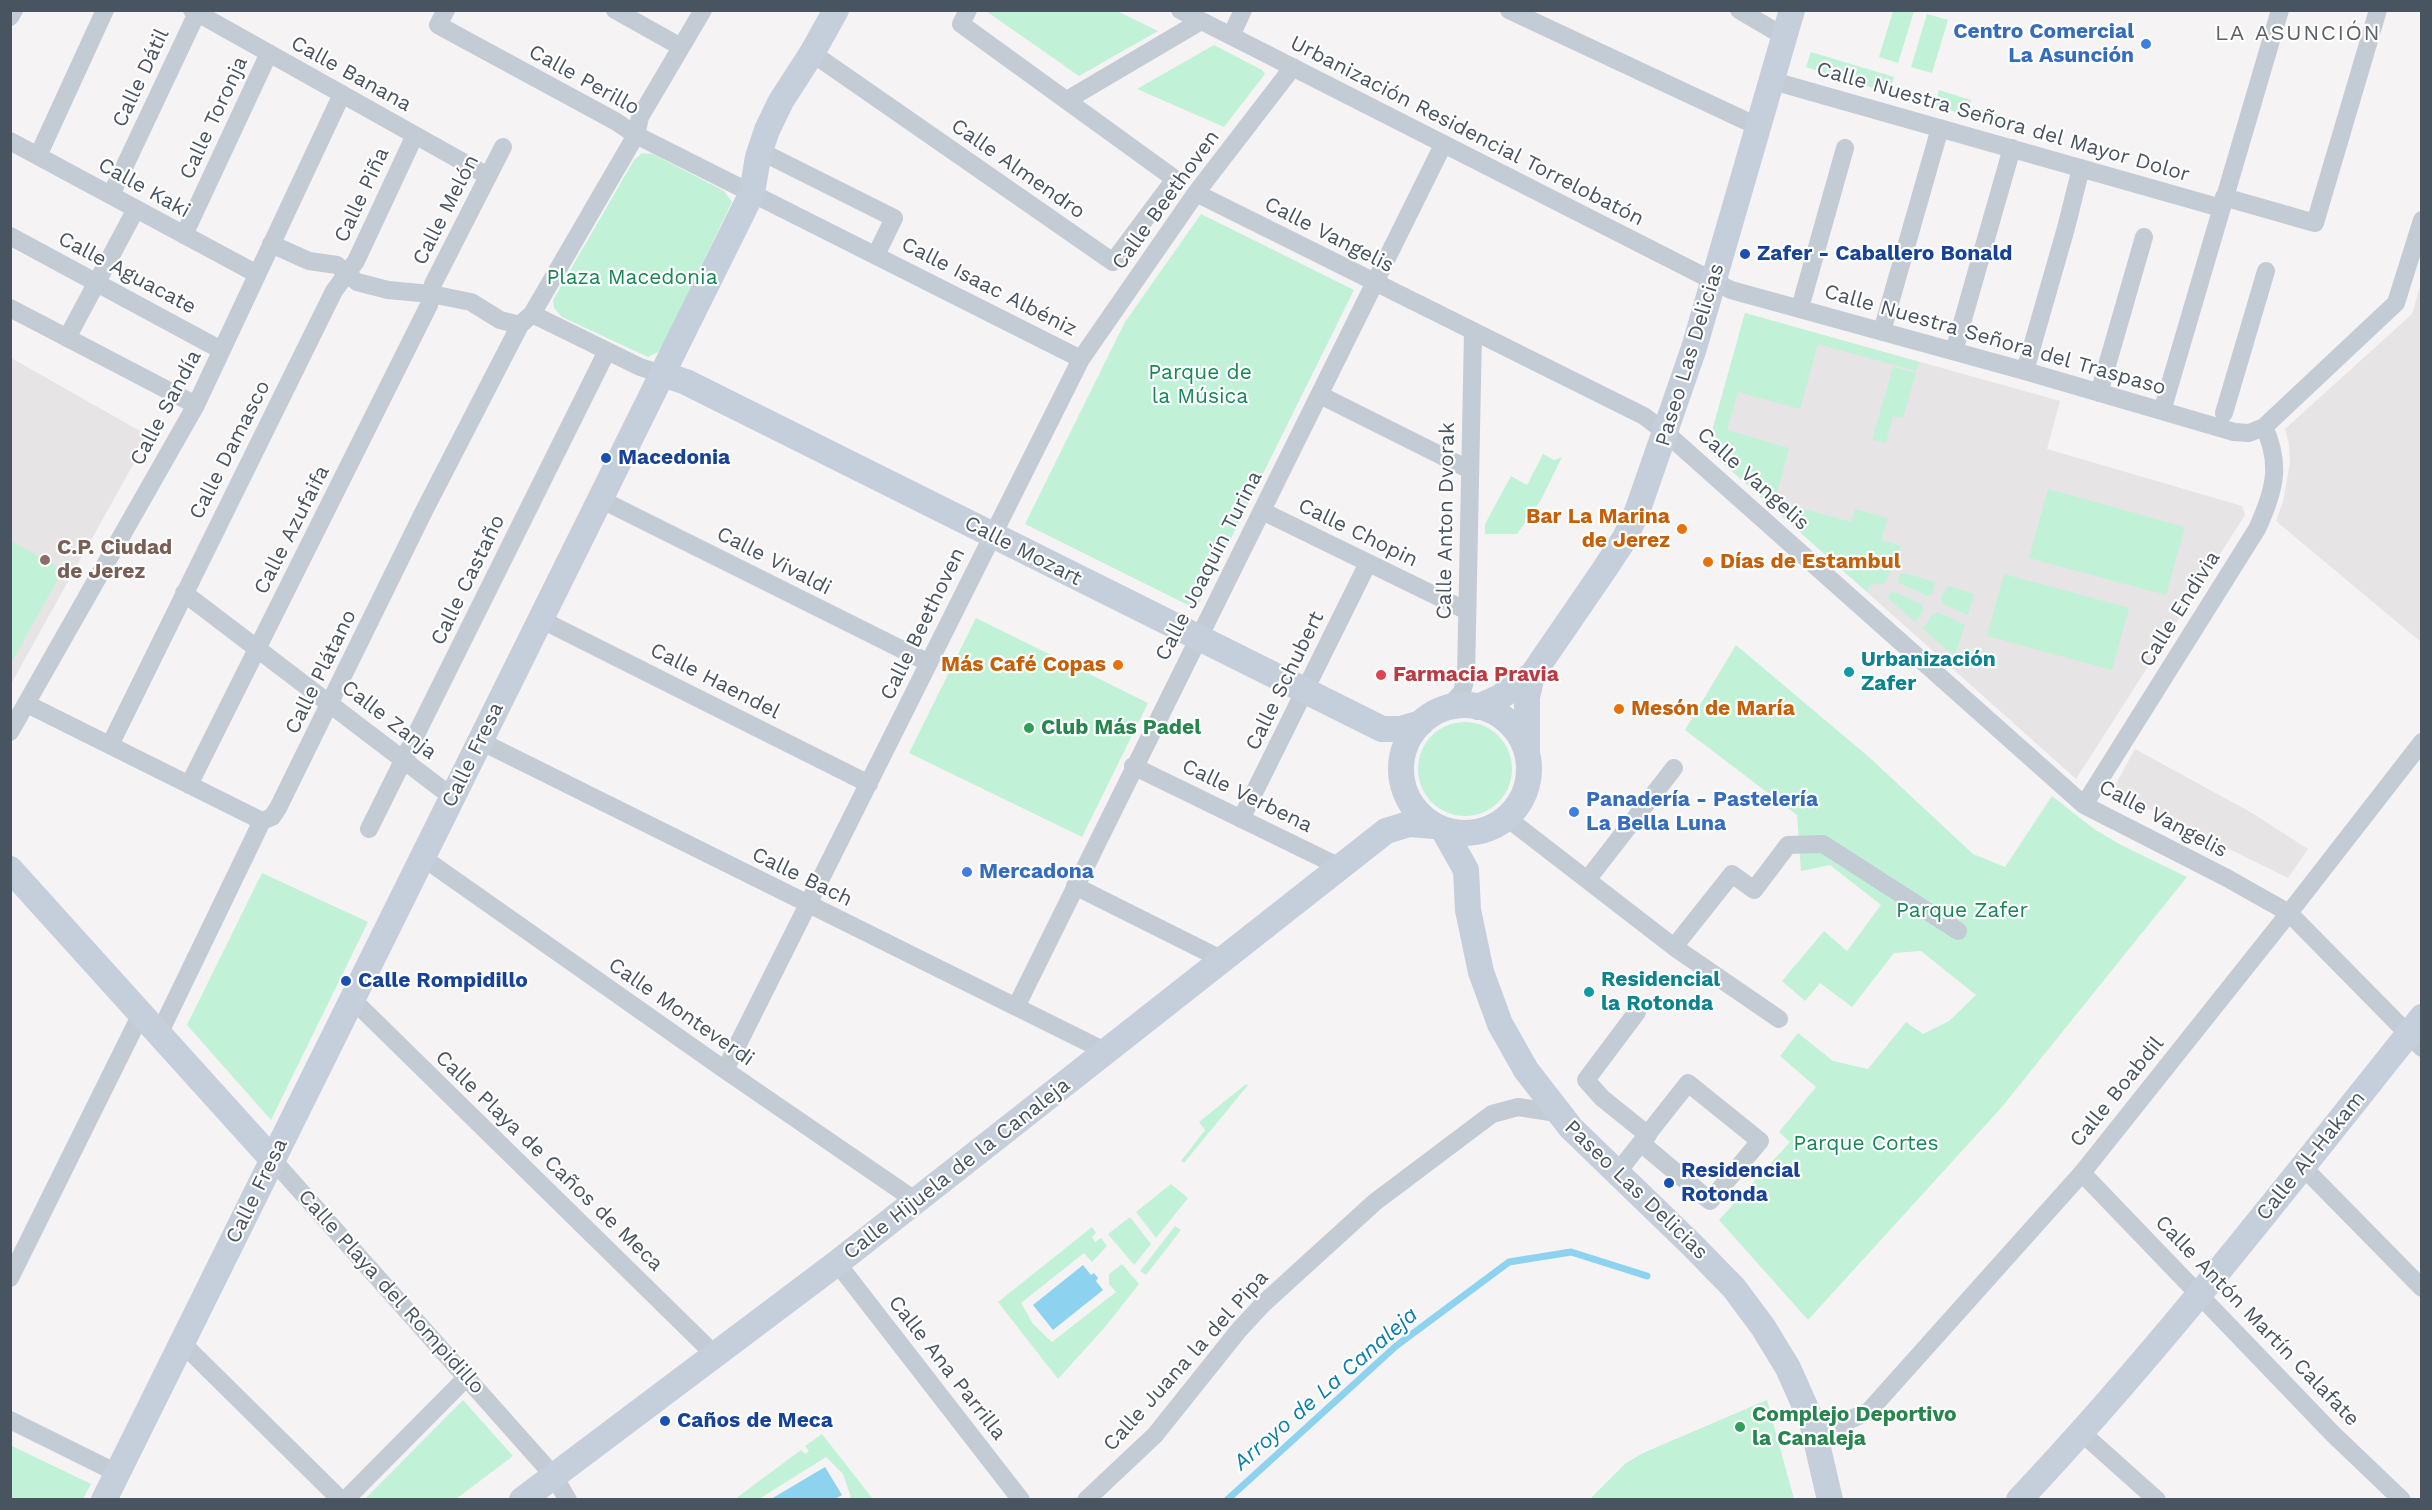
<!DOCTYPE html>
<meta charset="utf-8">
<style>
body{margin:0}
#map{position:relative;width:2432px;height:1510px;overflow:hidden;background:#f5f3f3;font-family:"Work Sans",sans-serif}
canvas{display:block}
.frame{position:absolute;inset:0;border:12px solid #495461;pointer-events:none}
</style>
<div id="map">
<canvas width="2432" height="1510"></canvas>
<div class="frame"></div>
</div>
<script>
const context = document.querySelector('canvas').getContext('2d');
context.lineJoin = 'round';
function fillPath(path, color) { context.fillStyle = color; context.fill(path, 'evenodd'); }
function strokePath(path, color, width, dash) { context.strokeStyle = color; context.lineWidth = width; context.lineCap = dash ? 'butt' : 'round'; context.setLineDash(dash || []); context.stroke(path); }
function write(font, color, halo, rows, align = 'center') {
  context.font = font + ' "Work Sans",sans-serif'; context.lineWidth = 4.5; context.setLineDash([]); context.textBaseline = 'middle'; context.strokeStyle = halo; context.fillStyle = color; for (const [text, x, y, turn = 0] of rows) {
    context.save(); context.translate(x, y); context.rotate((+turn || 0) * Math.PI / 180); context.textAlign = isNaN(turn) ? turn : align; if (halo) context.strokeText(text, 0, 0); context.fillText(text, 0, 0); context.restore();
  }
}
fillPath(new Path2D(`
 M 2421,283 L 2421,642 L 2276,521 L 2283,502 L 2290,463 L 2289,444 L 2285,429 L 2412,314 Z
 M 1745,313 L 2060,401 L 2047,449 L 2242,506 L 2245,515 L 2076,779 L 1707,449 Z
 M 11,358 L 149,436 L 11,684 Z
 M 2135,749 L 2252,813 L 2308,849 L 2288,878 L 2112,791 Z`), '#e6e4e5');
fillPath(new Path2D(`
 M 986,11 L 1117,11 L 1158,31 L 1079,76 Z
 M 1893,11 L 1914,11 L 1898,63 L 1879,57 Z
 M 1927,14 L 1948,20 L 1932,73 L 1911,67 Z
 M 1214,45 L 1262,70 L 1265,74 L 1224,127 L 1137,89 Z
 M 1811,52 L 1894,77 L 1889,93 L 1806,67 Z
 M 1939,90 L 1971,100 L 1970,106 L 2012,119 L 2009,128 L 1935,106 Z
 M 642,153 L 653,154 L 724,191 L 732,202 L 660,351 L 648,357 L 562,317 L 554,308 L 553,300 L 634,160 Z
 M 1201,214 L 1354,290 L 1196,609 L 1025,524 L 1125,322 Z
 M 1745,313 L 1919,362 L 1916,371 L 1818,344 L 1800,409 L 1738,392 L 1727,430 L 1789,448 L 1775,501 L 1851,522 L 1855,509 L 1888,518 L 1881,540 L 1901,546 L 1897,561 L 1883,585 L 1872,584 L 1867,592 L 1707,449 Z
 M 1893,367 L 1916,373 L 1903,418 L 1893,416 L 1886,443 L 1872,440 Z
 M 1543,454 L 1554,460 L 1562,457 L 1541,500 L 1517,534 L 1485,534 L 1485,524 L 1511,476 L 1527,485 Z
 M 2048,489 L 2185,527 L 2166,595 L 2029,558 Z
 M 11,541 L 63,570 L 11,663 Z
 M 1905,573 L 1935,582 L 1932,594 L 1927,596 L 1899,583 L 1898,580 L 1900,574 Z
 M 2004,574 L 2129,608 L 2112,670 L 1987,636 Z
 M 1948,586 L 1974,594 L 1968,615 L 1943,604 L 1941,598 Z
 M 1892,591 L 1922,604 L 1923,611 L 1916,621 L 1914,621 L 1889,599 L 1888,597 Z
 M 1938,612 L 1965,625 L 1955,655 L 1951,653 L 1923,629 L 1933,614 Z
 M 976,618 L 1148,703 L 1082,837 L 909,753 Z
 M 1736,645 L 1870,758 L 1973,854 L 2005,867 L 2052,796 L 2094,829 L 2121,845 L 2187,877 L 2001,1108 L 1808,1320 L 1719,1220 L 1790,1142 L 1779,1132 L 1816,1087 L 1780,1056 L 1798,1033 L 1833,1061 L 1868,1069 L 1906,1022 L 1923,1034 L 1949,1021 L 1976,995 L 1921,951 L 1894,953 L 1852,1007 L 1820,983 L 1805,1001 L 1782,981 L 1824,931 L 1847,951 L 1881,905 L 1830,865 L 1801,871 L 1797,815 L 1685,730 Z
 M1418 769a47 47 0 1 1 94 0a47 47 0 1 1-94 0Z
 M 262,873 L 368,922 L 271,1120 L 187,1025 Z
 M 1246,1084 L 1248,1085 L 1184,1163 L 1181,1161 L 1205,1130 L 1199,1122 Z
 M 1171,1184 L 1188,1198 L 1156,1238 L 1136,1212 Z
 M 1130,1217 L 1151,1244 L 1134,1265 L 1108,1234 Z
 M 1175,1226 L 1181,1230 L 1146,1275 L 1140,1271 Z
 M 1092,1227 L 1096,1233 L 1092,1237 L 1095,1242 L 1101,1238 L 1107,1246 L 1092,1262 L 1084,1253 L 1021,1303 L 1033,1324 L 1052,1342 L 1116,1292 L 1109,1284 L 1109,1274 L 1122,1264 L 1139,1284 L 1105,1327 L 1058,1379 L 998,1302 Z
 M 463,1400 L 513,1456 L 456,1499 L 365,1499 Z
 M 1767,1400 L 1794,1499 L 1590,1499 L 1626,1463 L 1643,1453 Z
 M 822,1434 L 873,1499 L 849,1499 L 851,1497 L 843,1474 L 826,1457 L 759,1499 L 735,1499 L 801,1450 L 805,1454 L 809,1451 L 805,1446 Z
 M 10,1445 L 91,1484 L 83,1499 L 11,1499 Z`), '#c1f2d8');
fillPath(new Path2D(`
 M 1083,1265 L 1091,1275 L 1094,1273 L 1098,1278 L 1096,1281 L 1103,1290 L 1053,1330 L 1033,1305 Z
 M 825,1467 L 842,1495 L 835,1499 L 771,1499 Z`), '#8dd3f0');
strokePath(new Path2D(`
 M 1227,1500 L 1396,1346 L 1509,1262 L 1571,1252 L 1647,1276`), '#8dd3f0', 7);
strokePath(new Path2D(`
 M 192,10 L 488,176
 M 615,10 L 681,47
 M 703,10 L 640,117 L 636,135 L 1081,359
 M 1180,10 L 1731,290 L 2025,371 L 2234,432 L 2249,433 L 2264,427 L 2396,303 L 2422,220
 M 1509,10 L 1759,127
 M 1739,10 L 1785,37
 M 10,17 L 14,10
 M 1231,36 L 1243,10
 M 812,53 L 1113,262 L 1175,179 L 961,24 L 968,10
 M 1773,81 L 2221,208
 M 1067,100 L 1201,21
 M 10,141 L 257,274
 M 760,151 L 894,218 L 876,255
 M 38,156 L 105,10
 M 1196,193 L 1644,416 L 1666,433 L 2084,805 L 2227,878 L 2289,913 L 2422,1048
 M 111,195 L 197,13
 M 2224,197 L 2315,223 L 2378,10
 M 184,235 L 269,53
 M 10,236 L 221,350
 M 271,244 L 309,261 L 337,265 L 357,282 L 388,290 L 431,294 L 471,302 L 500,320 L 520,325 L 532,314 L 636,135 L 615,121 L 438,25 L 446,10
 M 10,308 L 196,405
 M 1800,308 L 1845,148
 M 532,314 L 640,367 L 662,374
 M 1882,331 L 1940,128
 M 67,338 L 136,209
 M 1954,351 L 2012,148
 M 2025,371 L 2066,228 L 2081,168
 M 2099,393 L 2144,237
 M 1320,395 L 1470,470
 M 2162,411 L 2280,10
 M 2224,413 L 2266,271
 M 600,499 L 929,663
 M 1262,511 L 1467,611
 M 184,593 L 452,797
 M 540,619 L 869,784
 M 27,704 L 262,821
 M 1449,707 L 1462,692 L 1466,677 L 1473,332
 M 10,732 L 196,405 L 342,94
 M 480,741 L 1105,1051
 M 110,745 L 334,291 L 356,261 L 415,135
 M 1133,766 L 1340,867
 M 189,785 L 429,305 L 433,284 L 503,147
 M 2084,805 L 2257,529 C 2274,492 2282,465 2264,427
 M 1507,818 L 1674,947 L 1779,1019
 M 1241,819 L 1368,563
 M 369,829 L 607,351
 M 422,857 L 725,1070 L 916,1201
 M 1587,880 L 1674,768
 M 1075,886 L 1223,960
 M 1674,947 L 1732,874 L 1754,890 L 1788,845 L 1823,844 L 1958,931
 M 352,999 L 715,1355
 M 1016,1007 L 1443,145
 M 1637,1012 L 1586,1080 L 1602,1098 L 1648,1135
 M 159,1034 L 262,821 L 272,817 L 278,808 L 425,509 L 520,325
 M 725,1070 L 1081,359 L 1196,193 L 1293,67
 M 272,1159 L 553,1475 L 568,1500
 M 2302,1166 L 2422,1288
 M 1617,1173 L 1688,1083 L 1760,1141 L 1710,1201 L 1641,1143
 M 2082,1173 L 2333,1434 L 2402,1500
 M 837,1263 L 1021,1500
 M 10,1278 L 141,1014
 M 182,1343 L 341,1500
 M 10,1420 L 117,1473
 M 1812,1422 L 1843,1423 L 1869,1411 L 2082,1173 L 2289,913 L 2422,742
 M 2082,1433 L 2157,1500
 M 345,1500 L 467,1377
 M 1086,1500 L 1155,1435 L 1239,1330 L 1264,1303 L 1375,1202 L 1492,1114 L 1518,1107 L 1557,1113`), '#c3cbd4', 18);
strokePath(new Path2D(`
 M 662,374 L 686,382 L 1382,729 L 1401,729 L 1421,723
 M1401 769a64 64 0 1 1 128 0a64 64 0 1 1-128 0Z
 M 1478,707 L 1500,697 L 1532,675 L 1604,570 L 1625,538 L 1638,509 L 1694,348 L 1792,10
 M 1527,749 L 1527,697 L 1532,675
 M 1444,831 L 1466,870 L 1468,910 L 1481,972 L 1500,1024 L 1526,1070 L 1571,1128 L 1693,1246 L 1734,1288 L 1763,1327 L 1788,1368 L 1812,1422 L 1830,1500
 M 10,869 L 272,1159
 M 104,1500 L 752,193 L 758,157 L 767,130 L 781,101 L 812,53 L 836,10
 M 522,1500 L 837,1263 L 1386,831 L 1409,824 L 1434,826
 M 2019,1500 C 2163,1347 2291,1181 2422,1017`), '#c5cedb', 26);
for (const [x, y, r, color] of [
 [2146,44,6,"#3f7fe0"],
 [1745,254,6,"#1a4fb4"],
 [606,458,6,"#1a4fb4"],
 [1682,529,6,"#e8710a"],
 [45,560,6,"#8d6e63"],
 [1708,562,6,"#e8710a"],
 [1118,665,6,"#e8710a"],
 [1849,672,6,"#0f9aa8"],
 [1381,675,6,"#e0444e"],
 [1619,709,6,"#e8710a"],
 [1029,728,6,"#2e9e5b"],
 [1574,812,6,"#3f7fe0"],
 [967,872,6,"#3f7fe0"],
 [346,981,6,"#1a4fb4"],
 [1589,992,6,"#0f9aa8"],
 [1669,1183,6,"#1a4fb4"],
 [665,1421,6,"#1a4fb4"],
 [1740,1427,6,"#2e9e5b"]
]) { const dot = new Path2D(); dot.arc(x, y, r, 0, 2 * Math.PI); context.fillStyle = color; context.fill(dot); strokePath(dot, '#fff', 2); }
write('bold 21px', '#366cbe', '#fff', [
 ["Centro Comercial",2134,32,"right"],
 ["La Asunción",2134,56,"right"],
 ["Panadería - Pastelería",1586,800],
 ["La Bella Luna",1586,824],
 ["Mercadona",979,872]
], 'left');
write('21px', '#495461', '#fff', [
 ["Calle Banana",351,74,29],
 ["Calle Dátil",141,78,-65],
 ["Calle Perillo",584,80,29],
 ["Calle Toronja",214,118,-65],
 ["Calle Nuestra Señora del Mayor Dolor",2003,122,16],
 ["Urbanización Residencial Torrelobatón",1467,131,27],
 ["Calle Almendro",1018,169,35],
 ["Calle Kaki",144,188,29],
 ["Calle Piña",362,195,-65],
 ["Calle Beethoven",1166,200,-54],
 ["Calle Melón",446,210,-63],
 ["Calle Vangelis",1329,235,27],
 ["Calle Aguacate",127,273,28],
 ["Calle Isaac Albéniz",989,287,27],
 ["Calle Nuestra Señora del Traspaso",1995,340,16],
 ["Paseo Las Delicias",1690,355,-73],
 ["Calle Sandía",166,408,-62],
 ["Calle Damasco",230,450,-63],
 ["Calle Vangelis",1753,479,42],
 ["Calle Anton Dvorak",1446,521,-89],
 ["Calle Azufaifa",292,530,-63],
 ["Calle Chopin",1358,533,26],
 ["Calle Mozart",1023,551,27],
 ["Calle Vivaldi",774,561,27],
 ["Calle Joaquín Turina",1209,566,-63],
 ["Calle Castaño",468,580,-64],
 ["Calle Endivia",2180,609,-58],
 ["Calle Beethoven",923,624,-64],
 ["Calle Plátano",321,672,-64],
 ["Calle Haendel",715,681,27],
 ["Calle Schubert",1285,681,-64],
 ["Calle Zanja",389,720,38],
 ["Calle Fresa",473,755,-64],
 ["Calle Verbena",1247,796,26],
 ["Calle Vangelis",2163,819,28],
 ["Calle Bach",802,877,26],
 ["Calle Monteverdi",681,1012,35],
 ["Calle Boabdil",2117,1092,-51],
 ["Calle Al-Hakam",2311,1156,-51],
 ["Calle Playa de Caños de Meca",549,1161,44],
 ["Calle Hijuela de la Canaleja",957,1169,-38],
 ["Paseo Las Delicias",1636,1190,44],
 ["Calle Fresa",257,1191,-64],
 ["Calle Playa del Rompidillo",391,1292,48],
 ["Calle Antón Martín Calafate",2257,1321,46],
 ["Calle Juana la del Pipa",1186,1361,-48],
 ["Calle Ana Parrilla",947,1368,52]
]);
write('bold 21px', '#164399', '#fff', [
 ["Zafer - Caballero Bonald",1757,254],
 ["Macedonia",618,458],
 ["Calle Rompidillo",358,981],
 ["Residencial",1681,1171],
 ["Rotonda",1681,1195],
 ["Caños de Meca",677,1421]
], 'left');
write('21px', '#158758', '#fff', [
 ["Plaza Macedonia",632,278],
 ["Parque de",1200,373],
 ["la Música",1200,397],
 ["Parque Zafer",1962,911],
 ["Parque Cortes",1866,1144]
]);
write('bold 21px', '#c56008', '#fff', [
 ["Bar La Marina",1670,517],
 ["de Jerez",1670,541],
 ["Días de Estambul",1720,562,"left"],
 ["Más Café Copas",1106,665],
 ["Mesón de María",1631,709,"left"]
], 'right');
write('bold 21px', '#785e54', '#fff', [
 ["C.P. Ciudad",57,548],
 ["de Jerez",57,572]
], 'left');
write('bold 21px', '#0d838f', '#fff', [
 ["Urbanización",1861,660],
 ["Zafer",1861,684],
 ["Residencial",1601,980],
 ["la Rotonda",1601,1004]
], 'left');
write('bold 21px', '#be3a42', '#fff', [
 ["Farmacia Pravia",1393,675]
], 'left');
write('bold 21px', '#27864d', '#fff', [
 ["Club Más Padel",1041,728],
 ["Complejo Deportivo",1752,1415],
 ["la Canaleja",1752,1439]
], 'left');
context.letterSpacing = '1.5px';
write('22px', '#5e6268', '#fff', [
 ["LA ASUNCIÓN",2298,34]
]);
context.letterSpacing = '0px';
write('italic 22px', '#087dae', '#fff', [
 ["Arroyo de La Canaleja",1326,1389,-41]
]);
</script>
